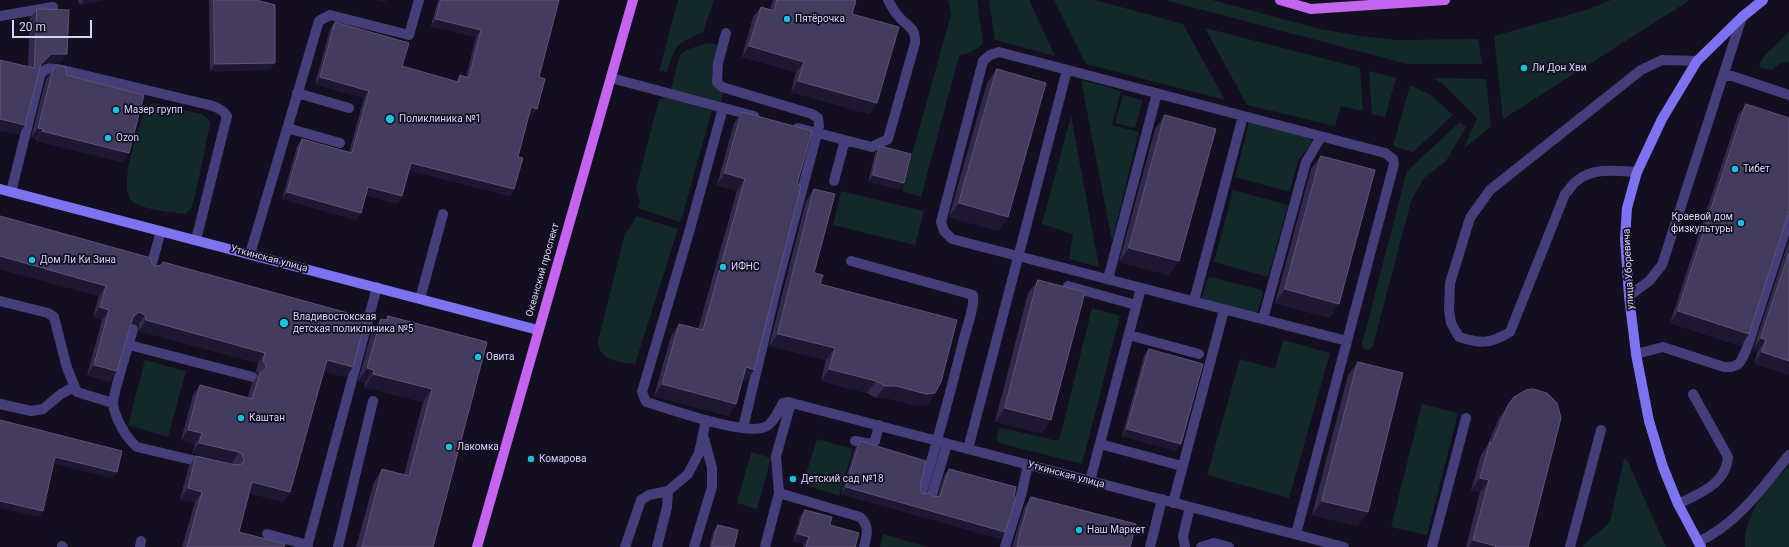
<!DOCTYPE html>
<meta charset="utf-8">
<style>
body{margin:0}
#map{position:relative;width:1789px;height:547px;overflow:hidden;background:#130f20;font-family:Roboto,sans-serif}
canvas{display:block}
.scale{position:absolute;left:12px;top:20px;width:80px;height:18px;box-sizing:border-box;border:2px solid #d9d2fa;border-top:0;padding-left:5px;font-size:12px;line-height:14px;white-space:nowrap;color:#d9d2fa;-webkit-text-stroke:3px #130f20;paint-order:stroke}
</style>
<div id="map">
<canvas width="1789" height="547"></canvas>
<div class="scale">20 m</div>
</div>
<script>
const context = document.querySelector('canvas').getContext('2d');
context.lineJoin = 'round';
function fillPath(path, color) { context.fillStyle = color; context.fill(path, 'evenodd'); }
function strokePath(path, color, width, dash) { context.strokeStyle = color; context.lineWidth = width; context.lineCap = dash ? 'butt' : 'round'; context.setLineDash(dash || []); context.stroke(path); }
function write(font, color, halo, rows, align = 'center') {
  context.font = font + ' Roboto,sans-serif'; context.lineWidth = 3.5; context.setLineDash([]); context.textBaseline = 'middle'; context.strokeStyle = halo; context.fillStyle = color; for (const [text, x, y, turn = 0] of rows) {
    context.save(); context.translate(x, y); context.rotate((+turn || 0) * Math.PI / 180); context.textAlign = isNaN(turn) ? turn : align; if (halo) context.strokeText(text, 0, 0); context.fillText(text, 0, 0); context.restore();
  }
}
fillPath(new Path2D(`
 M 678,0 L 714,0 L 703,32 C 676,44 676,43 667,72 L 659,71 Z
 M 948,0 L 977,0 L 983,43 C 977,50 968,54 959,56 L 921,197 L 902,191 L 951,14 Z
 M 989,0 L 1029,0 L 1055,56 L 995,40 Z
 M 1054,0 L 1095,0 L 1183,24 L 1225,100 L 1086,64 Z
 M 1165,0 L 1212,0 L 1320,29 L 1361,36 L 1396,40 L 1478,39 L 1482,64 L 1407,64 Z
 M 1611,0 L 1690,0 L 1503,119 L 1494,36 L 1589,9 Z
 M 1205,28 L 1360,68 L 1363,111 L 1341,106 L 1335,126 L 1247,105 Z
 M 1789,32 L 1789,62 L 1783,62 L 1771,70 L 1761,68 L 1759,65 L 1763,57 Z
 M 708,43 L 718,45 L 712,73 L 714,83 L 724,92 L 721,102 L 671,89 L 680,55 L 689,49 Z
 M 1369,71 L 1396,78 L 1385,117 L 1372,114 Z
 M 1433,78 L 1486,79 L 1491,127 L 1464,148 L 1477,118 L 1444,85 Z
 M 1081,80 L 1121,91 L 1112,125 L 1139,132 L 1112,241 Z
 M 1410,85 L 1431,95 L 1453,115 L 1413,152 L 1393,146 Z
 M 1123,95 L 1143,100 L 1135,128 L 1115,123 Z
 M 663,97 L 712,110 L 681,221 L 680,222 L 638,208 L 640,201 L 636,188 L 659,100 Z
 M 153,103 L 201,114 L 207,117 L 210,124 L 195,196 L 192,207 L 186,214 C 173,212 141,210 132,201 C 117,184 139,129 145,109 Z
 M 1071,116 L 1099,267 L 1069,259 L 1073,234 L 1042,224 Z
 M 1249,122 L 1310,138 L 1312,143 L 1299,159 L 1290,190 L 1286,191 L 1235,177 Z
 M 1460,122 L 1466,127 L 1446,161 L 1424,178 L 1411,201 L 1373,346 L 1368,350 L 1364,349 L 1362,344 L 1407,171 Z
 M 1233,190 L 1288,205 L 1268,277 L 1214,262 Z
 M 841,191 L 924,211 L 915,245 L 833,225 Z
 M 636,216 L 678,229 L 635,364 C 620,363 598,360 598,341 L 625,233 L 630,228 Z
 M 1211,277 L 1261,290 L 1263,293 L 1258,311 L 1255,313 L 1203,300 L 1202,297 L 1208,278 Z
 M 1092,308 L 1120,316 L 1082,464 L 999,443 L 996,438 L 999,429 L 1003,428 L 1057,441 L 1060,437 Z
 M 1283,340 L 1330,353 L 1289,498 L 1207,475 L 1240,359 L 1275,369 Z
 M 145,360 L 186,371 L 168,437 L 128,425 Z
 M 1422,404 L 1458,413 L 1427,535 L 1391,527 Z
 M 817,439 L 853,449 L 839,496 L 803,484 Z
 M 751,452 L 771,458 L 757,509 L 737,503 Z
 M 1624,459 L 1627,460 L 1666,547 L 1583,547 C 1590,536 1603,532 1610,521 Z
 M 1789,466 L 1789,547 L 1745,547 C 1744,513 1766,489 1789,466 Z
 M 883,534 L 927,547 L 880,547 Z`), '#132829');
strokePath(new Path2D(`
 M 0,16 L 53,7
 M 726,33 L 718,63 L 717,82 L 722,87 L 812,114 L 818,118 L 819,126 L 777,285 L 743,428
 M 999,52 L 1385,153 L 1393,159 L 1394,164 L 1347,341 L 952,239 L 944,231 L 941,222 L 983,61 L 990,55 Z
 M 1724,76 L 1732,76 L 1789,95
 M 611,78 L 754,116
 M 297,93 L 349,108
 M 723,108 L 690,229 L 642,392 L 646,402 C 670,409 745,436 765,427 C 773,424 779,410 783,403 L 788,402
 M 287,128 L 340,143
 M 798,128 L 872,147 L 888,139 L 915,43 C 916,29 910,28 901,19 C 896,14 891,6 888,0
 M 1637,172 C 1618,171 1594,167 1578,180 C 1573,183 1569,190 1565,194 L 1510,332 C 1490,344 1481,344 1459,337 L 1451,323 L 1449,310 L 1450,283 L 1470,218 L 1490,190 L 1641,70 L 1662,60 L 1697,61
 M 834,181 L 845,140
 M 11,192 L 40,76 C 45,66 53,68 62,70 L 205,104 C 213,106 222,108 227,116 L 196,240
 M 250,254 L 319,21 L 330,15 L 409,35 L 419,0
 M 851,261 L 973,295 C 975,306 966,330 963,342 C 950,393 937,445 921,495
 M 150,270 L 161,231
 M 1108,279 L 1157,93
 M 1068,286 L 1136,305
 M 1629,296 L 1649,281 L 1662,265 L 1742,17
 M 420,299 L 443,214
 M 0,301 L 48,313 L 54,317 L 67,368 L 77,392 L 113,403
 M 1194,301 L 1243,116
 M 1263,319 L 1306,162 L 1321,137
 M 133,329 C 130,341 112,396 113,404 C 115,418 126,438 137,447 L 205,463
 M 1129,335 L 1199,354
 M 129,345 L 253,377
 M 1636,354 L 1663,347 L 1724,367 C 1740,368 1741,362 1747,348 L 1789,219
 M 0,404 L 31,411 L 43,409 L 61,394 L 74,387
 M 855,441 L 870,444 L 875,441 L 879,425
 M 1100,444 L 1182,466
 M 968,449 L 1067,70
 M 1090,481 L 1141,288
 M 779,493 L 860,517 C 870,526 867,535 864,547
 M 931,498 L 947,444
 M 1173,503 L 1224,310
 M 1678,504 C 1700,493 1726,484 1728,457 L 1693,394
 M 267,534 L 308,545
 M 1296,534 L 1347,341
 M 1698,542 C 1737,524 1763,487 1789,455
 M 62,546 L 63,547
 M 140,547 L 141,541
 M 338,547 L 373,401
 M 625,547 L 641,500 L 649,495 L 668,491 L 688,474 L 699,453 L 706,420
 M 657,547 L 667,507 L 668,491
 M 694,547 L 712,487 L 712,468 L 704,438
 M 765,547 L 779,493 L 776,456 L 791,403
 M 1005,547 L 1022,492 L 1028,464
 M 1150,547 L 1162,499
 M 1185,547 L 1183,536 L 1190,507
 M 1201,547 L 1214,543 L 1229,547
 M 1432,547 L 1466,418
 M 1570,547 L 1601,430`), '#443f7a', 10);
strokePath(new Path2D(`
 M 788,402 L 1344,547
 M 307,547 L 377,287`), '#443f7a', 10);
strokePath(new Path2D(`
 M 0,189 L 538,330
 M 1701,547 L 1678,504 L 1663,467 L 1649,421 L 1636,354 L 1629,296 L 1625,239 L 1627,208 L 1637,172 L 1662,119 L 1697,61 L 1742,17 L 1763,0`), '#7d73f0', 10);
strokePath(new Path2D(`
 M 1280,0 L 1311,9 L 1445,0
 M 477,547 L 633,0`), '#c365ef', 10);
fillPath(new Path2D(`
 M 78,0 L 102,0 L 80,5 Z
 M 209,0 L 256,0 L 270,70 L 210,71 Z
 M 438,0 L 559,0 L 539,77 L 532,116 L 529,115 L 518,157 L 510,196 L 409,170 L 402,196 L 397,204 L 366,195 L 356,220 L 282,199 L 297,146 L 302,139 L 349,152 L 364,98 L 315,84 L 330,29 L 335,22 L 402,66 L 456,82 L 460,75 L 466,77 L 476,37 L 431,26 Z
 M 773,0 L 853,0 L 852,14 L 869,114 L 791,92 L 796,72 L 742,57 L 753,17 L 761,7 L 770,9 Z
 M 37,9 L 67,54 L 60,63 L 45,63 L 40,68 L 19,134 L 0,130 L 0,60 L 28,67 L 30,18 Z
 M 53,69 L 66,75 L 129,153 L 122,162 L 36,141 L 36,139 L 31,137 L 46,79 Z
 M 997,69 L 999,231 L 949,217 L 987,83 Z
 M 1746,104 L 1788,213 L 1741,346 L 1670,323 L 1738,115 Z
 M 742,112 L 797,184 L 754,370 L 746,381 L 742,380 L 736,404 L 728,416 L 654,396 L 671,336 L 679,324 L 698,329 L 737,191 L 717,185 L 734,123 Z
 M 1165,115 L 1169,275 L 1119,262 L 1155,129 Z
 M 880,146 L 904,183 L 899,189 L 868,182 L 875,153 Z
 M 1321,156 L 1330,318 L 1275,303 L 1311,169 Z
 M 814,189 L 814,273 L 820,284 L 935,393 L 927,405 L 918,406 L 887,398 L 876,398 L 867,393 L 821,381 L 826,360 L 769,346 L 806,201 Z
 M 0,216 L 152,264 L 353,367 L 346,377 L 324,371 L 290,492 L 283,502 L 249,493 L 239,532 L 284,547 L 182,547 L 195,502 L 180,499 L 189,466 L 196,456 L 235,465 L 232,463 L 192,453 L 195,444 L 181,440 L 193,395 L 200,385 L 248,397 L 252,383 L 259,374 L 256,371 L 258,363 L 139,331 L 138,325 L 132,323 L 110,382 L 87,375 L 102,320 L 93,317 L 99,296 L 0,269 Z
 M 1789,240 L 1789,375 L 1754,363 L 1758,351 L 1753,350 Z
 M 1038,280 L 1042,433 L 995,422 L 1028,293 Z
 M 388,316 L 487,342 L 433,547 L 356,547 L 374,482 L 382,469 L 404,475 L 423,402 L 364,387 L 365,383 L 358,381 L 372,331 L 381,319 L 385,320 Z
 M 1149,349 L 1176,451 L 1122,436 L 1144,356 Z
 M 1358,362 L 1358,526 L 1312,515 L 1348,375 Z
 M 1514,397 L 1528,547 L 1466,547 L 1480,492 L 1471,490 L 1481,455 L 1487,446 L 1499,418 Z
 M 860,441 L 920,487 L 920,490 L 923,494 L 934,497 L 938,496 L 944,476 L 949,469 L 1001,539 L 841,494 L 855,448 Z
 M 1031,497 L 1130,547 L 1012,547 L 1024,508 Z
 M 805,510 L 830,525 L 855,547 L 803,547 L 804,544 L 793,541 L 800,517 Z
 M 718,525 L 734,547 L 709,547 L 713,532 Z`), '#332a4b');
fillPath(new Path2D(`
 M 84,0 L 102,0 L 80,5 Z
 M 375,0 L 387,0 L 385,2 Z
 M 436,19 L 481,30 L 476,37 L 431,26 Z
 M 749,46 L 804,62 L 796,72 L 742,57 Z
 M 51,54 L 67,54 L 60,63 L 45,63 L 34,73 L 41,64 Z
 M 275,63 L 270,70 L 210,71 L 215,64 Z
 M 320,77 L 369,91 L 364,98 L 315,84 Z
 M 798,81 L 877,103 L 869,114 L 791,92 Z
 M 531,107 L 537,109 L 532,116 L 526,114 Z
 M 0,119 L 25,125 L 19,134 L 0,130 Z
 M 38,128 L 43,129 L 36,139 L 31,137 Z
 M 42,131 L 129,153 L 122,162 L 36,141 Z
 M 411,163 L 514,189 L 510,196 L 406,170 Z
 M 725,173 L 745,179 L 737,191 L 717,185 Z
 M 873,175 L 904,183 L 899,189 L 868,182 Z
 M 368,187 L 402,196 L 397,204 L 363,194 Z
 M 287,192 L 361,213 L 356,220 L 282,199 Z
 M 959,203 L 1008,217 L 999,231 L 949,217 Z
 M 1129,248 L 1179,261 L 1169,275 L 1119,262 Z
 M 0,256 L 106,286 L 99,296 L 0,269 Z
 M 1285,289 L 1339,304 L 1330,318 L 1275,303 Z
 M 100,307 L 109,310 L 102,320 L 93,317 Z
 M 1678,311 L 1749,334 L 1741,346 L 1670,323 Z
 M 139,312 L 145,315 L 138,325 L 132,323 L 126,327 L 133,317 Z
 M 146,320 L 265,353 L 258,363 L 139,331 Z
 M 778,334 L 835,348 L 826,360 L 769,346 Z
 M 1761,338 L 1766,340 L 1758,351 L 1753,350 Z
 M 1762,352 L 1789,361 L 1789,375 L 1754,363 Z
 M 327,360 L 353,367 L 346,377 L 320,370 Z
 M 94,365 L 117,371 L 110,382 L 87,375 Z
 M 746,367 L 754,370 L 746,381 L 738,379 Z
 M 367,368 L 374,370 L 365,383 L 358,381 Z
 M 829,369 L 876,381 L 867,393 L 821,381 Z
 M 373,374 L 432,389 L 423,402 L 364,387 Z
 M 662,384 L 736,404 L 728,416 L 654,396 Z
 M 885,386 L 896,386 L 935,393 L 927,405 L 918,406 L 887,398 L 876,398 Z
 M 1005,408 L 1051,420 L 1042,433 L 995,422 Z
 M 1127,429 L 1181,444 L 1176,451 L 1122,436 Z
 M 188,430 L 202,433 L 195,444 L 181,440 Z
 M 199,443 L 239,452 L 232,463 L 192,453 Z
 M 55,457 L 117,472 L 112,478 L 51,463 Z
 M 1480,478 L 1489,480 L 1480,492 L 1471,490 Z
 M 252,482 L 290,492 L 283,502 L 245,492 Z
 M 846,487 L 1005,532 L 1001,539 L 841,494 Z
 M 188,488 L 202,492 L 195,502 L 180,499 Z
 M 0,501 L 43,511 L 39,517 L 0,508 Z
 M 1322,501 L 1368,512 L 1358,526 L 1312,515 Z
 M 798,534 L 809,537 L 804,544 L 793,541 Z
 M 1473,540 L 1496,546 L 1495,547 L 1469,547 Z`), '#1e1732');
const building = new Path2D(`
 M 214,0 L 256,0 L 275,5 L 275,63 L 215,64 Z
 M 441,0 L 559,0 L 539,77 L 545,79 L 537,109 L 531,107 L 518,157 L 523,158 L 514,189 L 411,163 L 402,196 L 368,187 L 361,213 L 287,192 L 302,139 L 352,153 L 369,91 L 320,77 L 335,22 L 409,43 L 402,66 L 458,82 L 460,75 L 469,78 L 481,30 L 436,19 Z
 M 777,0 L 853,0 L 856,1 L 852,14 L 899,27 L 877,103 L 798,81 L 804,62 L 749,46 L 761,7 L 774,11 Z
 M 37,9 L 69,10 L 67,54 L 51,54 L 41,64 L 25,125 L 0,119 L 0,60 L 34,68 Z
 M 57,66 L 66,67 L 66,75 L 144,95 L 129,153 L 42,131 L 43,129 L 38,128 L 53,69 Z
 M 997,69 L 1046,83 L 1008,217 L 959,203 Z
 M 1746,104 L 1789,118 L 1789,211 L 1749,334 L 1678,311 Z
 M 742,112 L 812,131 L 797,184 L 801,186 L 754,370 L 746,367 L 736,404 L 662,384 L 679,324 L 703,330 L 745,179 L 725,173 Z
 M 1165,115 L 1216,129 L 1179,261 L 1129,248 Z
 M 880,146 L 911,154 L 904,183 L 873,175 Z
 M 1321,156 L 1375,170 L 1339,304 L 1285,289 Z
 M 814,189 L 835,194 L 814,273 L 823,275 L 820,284 L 957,320 L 941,382 L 935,393 L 926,394 L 896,386 L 885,386 L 876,381 L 829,369 L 835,348 L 778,334 Z
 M 0,216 L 151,258 L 152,264 L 156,266 L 161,265 L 163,262 L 366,318 L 353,367 L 327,360 L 290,492 L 252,482 L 239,532 L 285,544 L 284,547 L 187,547 L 202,492 L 188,488 L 196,456 L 236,465 L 242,464 L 244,460 L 242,454 L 239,452 L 199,443 L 202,433 L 188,430 L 200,385 L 252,399 L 260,373 L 266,369 L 266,365 L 263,361 L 265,353 L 146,320 L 145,315 L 139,312 L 133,317 L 117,371 L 94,365 L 109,310 L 100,307 L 106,286 L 0,256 Z
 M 1789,253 L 1789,361 L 1762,352 L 1766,340 L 1761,338 Z
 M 1038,280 L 1085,292 L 1051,420 L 1005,408 Z
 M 388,316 L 487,342 L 433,547 L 362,547 L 382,469 L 409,476 L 432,389 L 373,374 L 374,370 L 367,368 L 381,319 L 387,320 Z
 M 1149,349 L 1203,364 L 1181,444 L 1127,429 Z
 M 1358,362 L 1403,373 L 1368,512 L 1322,501 Z
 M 1533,389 L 1547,393 L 1557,403 L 1561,418 L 1528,547 L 1495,547 L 1496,546 L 1473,540 L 1489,480 L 1480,478 L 1490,442 L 1492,443 L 1508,405 L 1514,397 L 1526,390 Z
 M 0,420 L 122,451 L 117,472 L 55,457 L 43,511 L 0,501 Z
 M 860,441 L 926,461 L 920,487 L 920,490 L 923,494 L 930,493 L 934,497 L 940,496 L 949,469 L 1016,487 L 1014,497 L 1016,498 L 1005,532 L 846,487 Z
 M 1031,497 L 1136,524 L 1130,547 L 1017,547 L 1020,532 Z
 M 805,510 L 832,517 L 830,525 L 859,533 L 855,547 L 806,547 L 809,537 L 798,534 Z
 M 718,525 L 738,530 L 734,547 L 712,547 Z`);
fillPath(building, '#443c5e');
strokePath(building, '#5c5376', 1);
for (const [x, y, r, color] of [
 [787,19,4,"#18c2e1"],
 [1524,68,4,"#18c2e1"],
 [116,110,4,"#18c2e1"],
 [390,119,5,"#18c2e1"],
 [108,138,4,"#18c2e1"],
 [1735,169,4,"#18c2e1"],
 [1741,223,4,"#18c2e1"],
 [32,260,4,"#18c2e1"],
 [723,267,4,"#18c2e1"],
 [284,323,5,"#18c2e1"],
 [478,357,4,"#18c2e1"],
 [241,418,4,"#18c2e1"],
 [449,447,4,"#18c2e1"],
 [531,459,4,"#18c2e1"],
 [793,479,4,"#18c2e1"],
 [1079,530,4,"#18c2e1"]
]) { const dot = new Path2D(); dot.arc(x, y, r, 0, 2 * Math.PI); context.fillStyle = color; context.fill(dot); strokePath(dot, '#130f20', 1.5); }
write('10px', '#d9d2fa', '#130f20', [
 ["Пятёрочка",795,19],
 ["Ли Дон Хви",1532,68],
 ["Мазер групп",124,110],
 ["Поликлиника №1",399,119],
 ["Ozon",116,138],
 ["Тибет",1743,169],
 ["Краевой дом",1733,217,"right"],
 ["физкультуры",1733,229,"right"],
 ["Дом Ли Ки Зина",40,260],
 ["ИФНС",731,267],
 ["Владивостокская",293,317],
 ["детская поликлиника №5",293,329],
 ["Овита",486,357],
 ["Каштан",249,418],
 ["Лакомка",457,447],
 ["Комарова",539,459],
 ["Детский сад №18",801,479],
 ["Наш Маркет",1087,530]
], 'left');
write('10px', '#d9d2fa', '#130f20', [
 ["Уткинская улица",269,259,15],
 ["улица Уборевича",1629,269,-93],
 ["Океанский проспект",543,270,-74],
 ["Уткинская улица",1066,475,15]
]);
</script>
